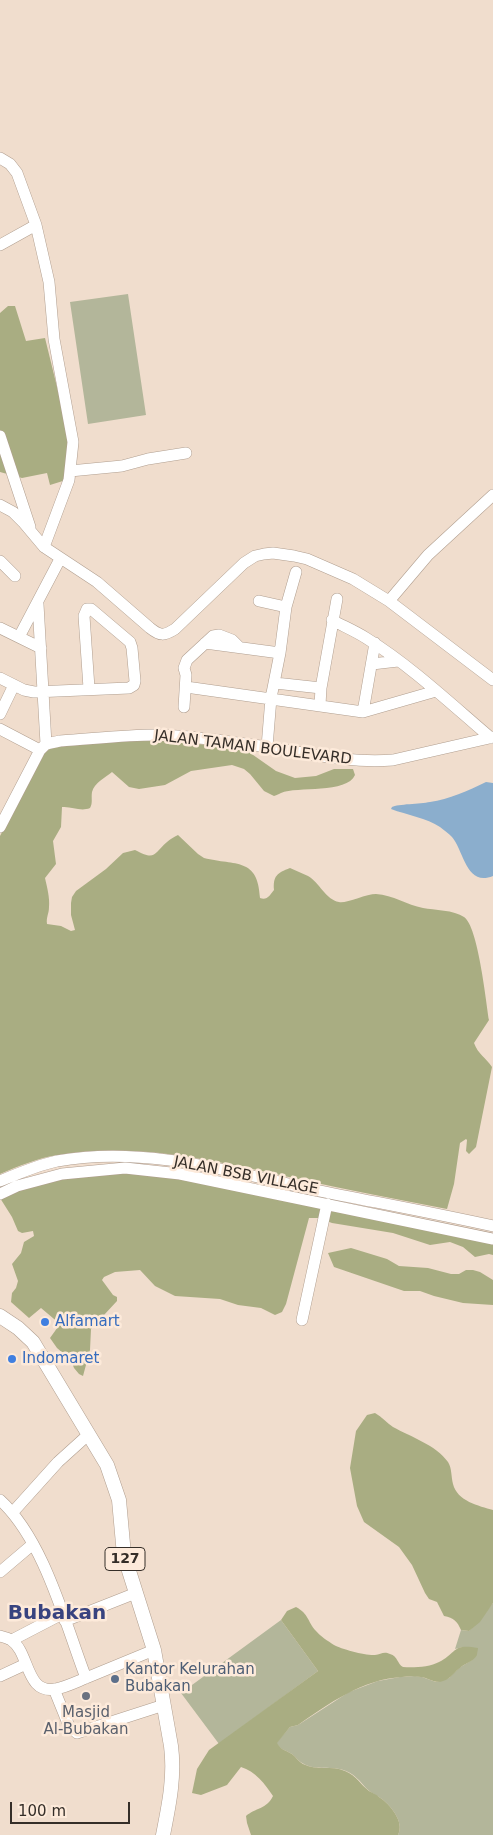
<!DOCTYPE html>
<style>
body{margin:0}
#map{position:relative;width:493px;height:1835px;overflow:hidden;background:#f0ddcd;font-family:"DejaVu Sans",sans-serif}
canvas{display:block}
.scale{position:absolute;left:10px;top:1802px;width:120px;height:22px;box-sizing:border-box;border:2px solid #352e28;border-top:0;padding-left:6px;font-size:15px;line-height:18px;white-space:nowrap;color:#352e28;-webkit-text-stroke:4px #fdeada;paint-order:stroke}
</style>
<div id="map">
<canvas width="493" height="1835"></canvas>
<div class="scale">100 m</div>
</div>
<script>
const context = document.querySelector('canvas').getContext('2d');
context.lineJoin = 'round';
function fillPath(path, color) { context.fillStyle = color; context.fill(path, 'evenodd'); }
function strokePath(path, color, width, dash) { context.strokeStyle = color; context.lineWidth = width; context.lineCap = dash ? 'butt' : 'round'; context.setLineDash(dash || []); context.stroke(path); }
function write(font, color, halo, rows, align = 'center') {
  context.font = font + ' "DejaVu Sans",sans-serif'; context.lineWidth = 5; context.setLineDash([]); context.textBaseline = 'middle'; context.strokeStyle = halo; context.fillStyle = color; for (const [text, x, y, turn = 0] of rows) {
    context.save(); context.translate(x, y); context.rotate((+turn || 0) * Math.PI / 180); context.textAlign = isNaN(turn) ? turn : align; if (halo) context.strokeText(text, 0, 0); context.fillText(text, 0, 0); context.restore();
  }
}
fillPath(new Path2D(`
 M 128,294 L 146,415 L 88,424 L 70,302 Z
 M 493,1603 L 493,1835 L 398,1835 C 405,1822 390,1804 379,1797 C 374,1794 370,1792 366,1788 C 360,1781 355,1775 346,1771 C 332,1765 316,1771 304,1764 C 299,1762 296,1757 292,1754 C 285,1750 281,1750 276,1743 L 290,1727 L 298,1725 L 349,1692 L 378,1681 L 400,1677 L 415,1676 L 422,1677 L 436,1682 L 449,1678 L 459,1668 L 472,1660 L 463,1647 L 455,1649 L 461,1630 L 469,1631 Z
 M 281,1620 L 318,1671 L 219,1744 L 181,1693 Z`), '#b3b69a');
fillPath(new Path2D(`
 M 8,306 L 15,306 L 26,341 L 45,338 L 71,444 L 66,480 L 50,485 L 47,473 L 22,478 L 0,472 L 0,313 Z
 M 149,740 L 191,743 L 246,750 L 276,771 L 295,778 L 316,776 L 334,769 L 353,769 L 355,775 C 347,794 297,786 281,793 C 279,794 277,795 274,796 L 264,791 L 250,774 L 244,769 L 232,765 L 191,771 L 165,785 L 139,789 L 129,787 L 112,772 C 106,777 94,783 92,792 C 91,798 93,803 90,808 C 80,812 72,806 62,807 L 61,827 L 53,841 L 56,864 L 45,878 C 47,887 50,898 49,907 C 49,914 46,917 47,924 L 61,926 L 71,931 L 75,930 L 71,915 L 71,903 L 72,897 L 76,891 L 106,869 L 123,853 L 135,850 C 156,861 153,854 167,842 C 170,839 174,837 178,835 L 198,854 L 204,858 C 236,866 258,857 260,898 C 267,901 270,895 274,890 C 273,876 277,873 290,868 C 296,871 302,873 308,876 C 319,882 326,900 339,902 C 345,904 366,894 376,894 C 393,895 407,905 423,908 C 434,910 454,910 464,917 C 478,926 486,1001 489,1020 L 474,1043 C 478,1054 486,1058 492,1067 L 476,1147 L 469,1154 L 466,1151 L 467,1140 L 466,1139 L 460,1143 L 454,1184 L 447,1209 C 397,1199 348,1190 298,1179 C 220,1162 138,1141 58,1155 C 38,1158 19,1166 0,1174 L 0,836 L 42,755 L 51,748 L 89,743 Z
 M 125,1170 L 180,1176 L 493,1240 L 493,1255 L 489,1254 L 475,1257 L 463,1247 L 450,1242 L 430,1245 L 393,1233 L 332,1223 L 319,1218 L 309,1218 L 286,1304 L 282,1312 L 275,1315 L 261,1308 L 238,1305 L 220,1299 L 175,1296 L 155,1286 L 140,1270 L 115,1272 L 104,1277 L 102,1280 L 113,1295 L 117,1297 L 117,1301 L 91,1329 L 90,1350 L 83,1376 L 79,1374 L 74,1368 L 71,1360 L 57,1348 L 50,1338 L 60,1324 L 41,1308 L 29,1318 L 11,1302 L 12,1293 L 16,1288 L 18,1281 L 12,1264 L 21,1253 L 24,1242 L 34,1236 L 33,1231 L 22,1233 L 18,1231 L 12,1217 L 0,1198 L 41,1180 Z
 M 351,1248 L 387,1259 L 399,1266 L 428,1268 L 451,1274 L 459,1274 L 466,1270 L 473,1270 L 480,1272 L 493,1280 L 493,1305 L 463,1303 L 434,1296 L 420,1291 L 404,1291 L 334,1267 L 328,1253 Z
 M 375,1413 C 382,1417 387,1423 393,1427 C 411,1437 436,1445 448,1462 C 452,1468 451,1477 453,1484 C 457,1501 479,1506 493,1510 L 493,1603 L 480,1622 L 469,1631 L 461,1630 C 457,1621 454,1618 444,1616 L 437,1602 L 429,1599 L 425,1593 L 412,1565 L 399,1547 L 364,1522 L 357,1506 L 350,1468 L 356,1431 L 367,1415 Z
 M 296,1607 C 309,1614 307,1621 316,1631 C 320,1636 328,1641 334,1645 C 341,1649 367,1656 375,1655 C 381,1654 384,1651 390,1654 C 398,1656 397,1664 403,1667 C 413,1668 430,1667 439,1662 C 457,1653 452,1643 478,1648 C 478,1649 477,1654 477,1655 C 474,1661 466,1663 461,1667 C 455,1671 451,1679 443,1681 C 435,1684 429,1678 421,1677 C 415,1676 408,1676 402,1677 C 363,1679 328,1704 298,1725 L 290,1727 L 277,1743 C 281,1750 285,1750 292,1754 C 296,1757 299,1762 303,1764 C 316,1771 332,1765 345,1771 C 357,1776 360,1784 369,1791 C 372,1793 376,1794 379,1797 C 390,1804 405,1822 398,1835 L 251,1835 L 247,1823 L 246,1816 C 255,1808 267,1809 273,1796 C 265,1784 255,1771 241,1767 L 227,1785 L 201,1795 L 192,1793 L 197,1769 L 209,1750 L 318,1671 L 281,1620 L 287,1611 Z`), '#a9ad82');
fillPath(new Path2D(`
 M 486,782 L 493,783 L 493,876 C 466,887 464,851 452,837 C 449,834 444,830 440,827 C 427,818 407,815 391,809 L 392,807 C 398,804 420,804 430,802 C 449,799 468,791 486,782 Z`), '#8baecd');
const minor = new Path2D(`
 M 0,158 L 10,164 L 17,173 L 36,225 L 49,282 L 54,339 L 73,442 L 69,480 L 44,547
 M 0,245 L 36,225
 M 0,436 L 30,527
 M 70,471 L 122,466 L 148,459 L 186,453
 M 0,505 L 13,512 L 23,522 L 44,547 L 97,582 L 150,628 C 160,636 164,636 175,629 L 244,563 L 255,556 L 264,554 L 273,553 L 294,556 L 307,559 L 353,579 L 389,601 L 493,680
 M 0,561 L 15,576
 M 259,601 L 286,607
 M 389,601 L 428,555 L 493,495
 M 38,604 L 46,744
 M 332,620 C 343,626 355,631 366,638 C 411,666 451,704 491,738
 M 0,628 L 41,648
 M 19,637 L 60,559
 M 205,643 L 280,653
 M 372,664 L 398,661
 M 0,678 L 24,690 L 34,692 L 129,688 L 134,685 L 135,681 L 132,648 L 130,642 L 91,609 L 87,609 L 84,616 L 89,688
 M 275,683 L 321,688
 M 186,687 L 363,712 L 436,691
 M 320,705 L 321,688 L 337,599
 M 184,707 L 186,675 L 184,668 L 187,660 L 213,636 L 219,635 L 232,640 L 239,647
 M 363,712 L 375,643
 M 0,714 L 14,685
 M 0,729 L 40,750
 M 267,747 L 271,698 L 280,653 L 286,607 L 296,572
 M 0,827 L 40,750 L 46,744 L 60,741 C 92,739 124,735 155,735 C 188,735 221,741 253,745 C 299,751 346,764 393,760 L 493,737
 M 0,1181 C 19,1173 38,1165 57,1161 C 143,1145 232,1172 315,1190 C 374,1202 434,1213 493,1226
 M 0,1194 L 17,1186 L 62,1174 L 125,1168 L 180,1174 L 493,1239
 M 302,1320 L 327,1204
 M 0,1500 C 44,1540 65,1623 86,1678 L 154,1650
 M 13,1512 L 58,1462 L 89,1434
 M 0,1572 L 33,1544
 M 65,1621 L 136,1593
 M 0,1636 C 4,1637 8,1638 11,1640 C 30,1652 25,1695 56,1689 C 66,1687 76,1682 86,1678
 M 12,1640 L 62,1614
 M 0,1676 L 26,1664
 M 54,1689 L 69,1726 L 77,1733 L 164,1705`);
const major = new Path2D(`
 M 0,1316 L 18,1328 L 33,1342 L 107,1465 L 119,1500 L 124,1555 L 154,1650 L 171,1746 C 175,1776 169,1805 163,1835`);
strokePath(minor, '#b09e8f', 12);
strokePath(major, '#b09e8f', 15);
strokePath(minor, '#fff', 11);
strokePath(major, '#fff', 14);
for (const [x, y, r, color] of [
 [45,1322,5,"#3f7fe0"],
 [12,1359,5,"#3f7fe0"],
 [115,1679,5,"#5c6f8a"],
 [86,1696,5,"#6b7280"]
]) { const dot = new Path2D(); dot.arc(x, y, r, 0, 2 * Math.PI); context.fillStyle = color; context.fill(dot); strokePath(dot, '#fdeada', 2); }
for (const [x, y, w] of [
 [125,1559,40]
]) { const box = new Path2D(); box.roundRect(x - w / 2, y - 11.5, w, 23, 4); context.fillStyle = '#fdeada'; context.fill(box); strokePath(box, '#352e28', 1); }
write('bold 14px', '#352e28', null, [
 ["127",125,1559]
]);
write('15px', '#352e28', '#fdeada', [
 ["JALAN TAMAN BOULEVARD",253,748,7],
 ["JALAN BSB VILLAGE",246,1176,11]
]);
write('15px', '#366cbe', '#fdeada', [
 ["Alfamart",55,1322],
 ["Indomaret",22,1359]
], 'left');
write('15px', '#4e5e75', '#fdeada', [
 ["Kantor Kelurahan",125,1670],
 ["Bubakan",125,1687]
], 'left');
write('15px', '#5b616d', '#fdeada', [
 ["Masjid",86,1713],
 ["Al-Bubakan",86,1730]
]);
write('bold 20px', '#38437f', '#fdeada', [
 ["Bubakan",57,1614]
]);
</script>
